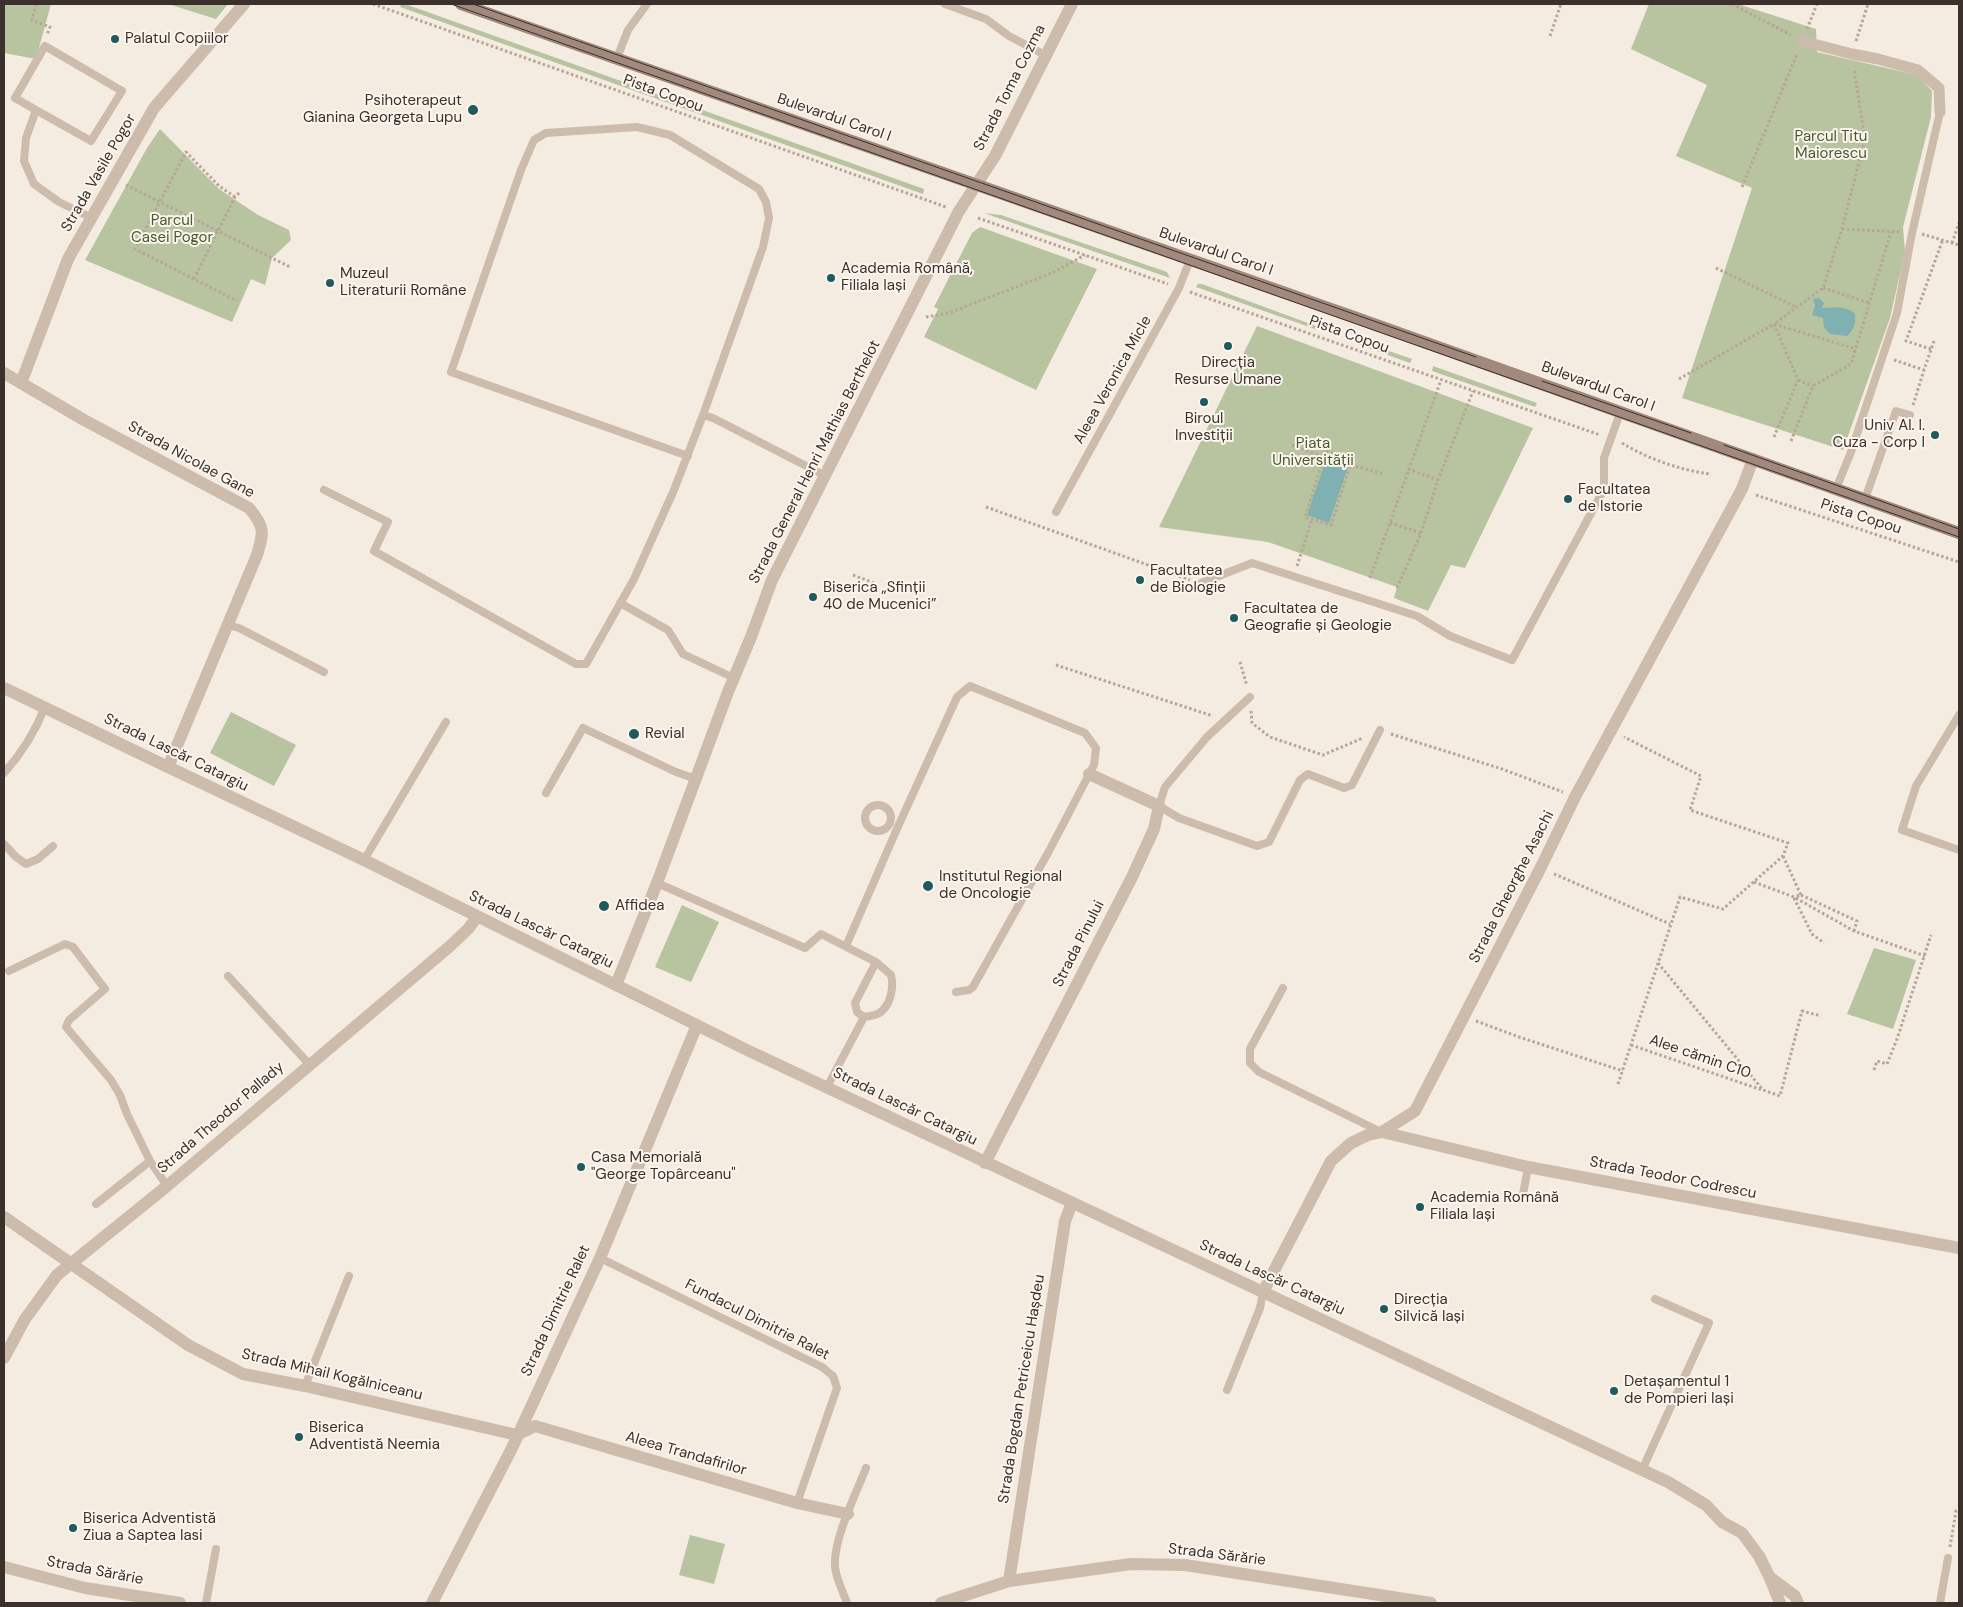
<!DOCTYPE html>
<meta charset="utf-8">
<style>
body{margin:0}
#map{position:relative;width:1963px;height:1607px;overflow:hidden;background:#f4ebe1;font-family:"DM Sans",sans-serif}
canvas{display:block}
.frame{position:absolute;inset:0;border:5px solid #3b302b;pointer-events:none}
</style>
<div id="map">
<canvas width="1963" height="1607"></canvas>
<div class="frame"></div>
</div>
<script>
const context = document.querySelector('canvas').getContext('2d');
context.lineJoin = 'round';
function fillPath(path, color) { context.fillStyle = color; context.fill(path, 'evenodd'); }
function strokePath(path, color, width, dash) { context.strokeStyle = color; context.lineWidth = width; context.lineCap = dash ? 'butt' : 'round'; context.setLineDash(dash || []); context.stroke(path); }
function write(font, color, halo, rows, align = 'center') {
  context.font = font + ' "DM Sans",sans-serif'; context.lineWidth = 4; context.setLineDash([]); context.textBaseline = 'middle'; context.strokeStyle = halo; context.fillStyle = color; for (const [text, x, y, turn = 0] of rows) {
    context.save(); context.translate(x, y); context.rotate((+turn || 0) * Math.PI / 180); context.textAlign = isNaN(turn) ? turn : align; if (halo) context.strokeText(text, 0, 0); context.fillText(text, 0, 0); context.restore();
  }
}
fillPath(new Path2D(`
 M 4,4 L 51,4 L 36,59 L 4,53 Z
 M 168,4 L 228,4 L 216,19 Z
 M 401,4 L 405,4 L 924,189 L 923,194 L 400,7 Z
 M 1649,4 L 1738,4 L 1816,29 L 1817,52 L 1917,75 L 1932,91 L 1931,117 L 1903,227 L 1905,252 L 1890,318 L 1843,450 L 1682,398 L 1752,188 L 1676,156 L 1707,85 L 1631,49 Z
 M 160,129 L 219,189 L 258,215 L 289,230 L 291,240 L 272,258 L 265,285 L 251,279 L 232,322 L 85,260 L 147,148 Z
 M 984,213 L 1001,215 L 1167,272 L 1170,278 Z
 M 980,227 L 1097,269 L 1036,390 L 924,337 L 938,309 L 934,307 L 972,233 Z
 M 1198,284 L 1202,284 L 1316,326 L 1315,329 L 1196,287 Z
 M 1257,326 L 1533,428 L 1465,568 L 1451,565 L 1428,611 L 1394,598 L 1397,587 L 1268,542 L 1159,527 Z
 M 1357,340 L 1412,359 L 1410,363 L 1355,343 Z
 M 1433,366 L 1537,403 L 1535,407 L 1432,371 Z
 M 231,712 L 296,745 L 274,786 L 210,753 Z
 M 682,905 L 719,922 L 691,982 L 655,967 Z
 M 1874,948 L 1916,960 L 1893,1029 L 1847,1014 Z
 M 690,1535 L 725,1544 L 714,1584 L 679,1575 Z`), '#b8c4a0');
fillPath(new Path2D(`
 M 1819,298 L 1824,303 L 1822,308 C 1834,308 1846,305 1855,314 C 1856,323 1854,330 1847,336 L 1830,334 L 1824,327 L 1823,318 L 1812,315 L 1815,306 L 1813,299 Z
 M 1328,454 L 1350,461 L 1329,523 L 1307,515 Z`), '#7fb0b2');
strokePath(new Path2D(`
 M 36,4 L 32,20 L 50,27 L 47,35
 M 373,4 L 946,207
 M 1732,4 L 1791,35
 M 1807,29 L 1817,4
 M 1550,36 L 1561,4
 M 1856,41 L 1868,4
 M 126,185 L 290,267
 M 1742,187 L 1797,54
 M 235,197 L 219,186 L 186,152 L 135,249 L 237,301
 M 978,218 L 1168,284
 M 1842,229 L 1901,232
 M 1922,234 L 1959,245
 M 1952,243 L 1959,223
 M 1716,268 L 1796,307
 M 194,279 L 235,197 L 240,192
 M 1823,288 L 1870,303
 M 1190,292 L 1600,435
 M 926,317 L 949,313 L 1052,273 L 1085,255
 M 1931,349 L 1906,341 L 1943,239
 M 1894,360 L 1924,370 L 1934,341
 M 1679,379 L 1774,324 L 1856,349
 M 1798,380 L 1813,386
 M 1913,405 L 1924,370
 M 1774,437 L 1798,380 L 1774,324 L 1823,288 L 1842,229 L 1865,139 L 1854,69
 M 1791,441 L 1813,386 L 1851,364 L 1891,232
 M 1622,443 C 1648,459 1680,470 1710,474
 M 1292,445 L 1324,457
 M 1326,451 L 1352,459 L 1331,525 L 1305,517 Z
 M 1351,465 L 1383,474
 M 1408,469 L 1438,480
 M 1756,495 L 1959,562
 M 986,507 L 1190,580
 M 1390,523 L 1421,533
 M 1297,566 L 1312,519
 M 853,575 L 874,583
 M 1370,578 L 1441,380
 M 1397,588 L 1421,533 L 1438,480 L 1473,391
 M 1240,662 L 1247,686
 M 1056,665 L 1213,716
 M 1251,711 L 1252,723 L 1270,737 L 1323,755 L 1363,738
 M 1391,734 L 1502,769 L 1563,792
 M 1783,856 L 1801,895 L 1794,897
 M 1554,874 L 1670,924
 M 1754,882 L 1794,897 L 1854,931 L 1925,956
 M 1801,895 L 1857,921 L 1854,931
 M 1794,898 L 1812,934 L 1824,943
 M 1658,963 L 1763,1090 L 1780,1096 L 1802,1011 L 1821,1016
 M 1476,1021 L 1519,1037 L 1623,1071
 M 1631,1045 L 1762,1090
 M 1874,1070 L 1877,1061 L 1887,1064 L 1897,1039 L 1931,935
 M 1618,1084 L 1680,897 L 1723,909 L 1783,856 L 1788,843 L 1690,810 L 1701,776 L 1624,737
 M 1950,1547 L 1956,1511 L 1959,1509`), '#b9a596', 3, [2.5, 2.5]);
strokePath(new Path2D(`
 M 945,4 L 986,19 L 1009,36 L 1045,55
 M 617,58 L 628,30 L 647,4
 M 36,110 L 91,141 L 122,91 L 45,46 L 15,98 L 36,110 L 26,138 L 24,161 L 34,184 L 59,202 L 92,218
 M 688,456 L 451,372 L 521,170 L 534,140 L 546,133 L 637,127 L 670,135 L 759,189 L 766,202 L 769,218 L 763,247 L 703,415
 M 1836,489 L 1851,452 L 1897,313 L 1912,233 L 1940,112
 M 324,490 L 388,522 L 374,551 L 576,664 L 586,664 L 634,579 L 674,490 L 703,415 L 713,418 L 818,472 L 825,477
 M 1865,499 L 1896,411 L 1910,415
 M 1056,512 L 1179,288 L 1190,260
 M 1201,583 L 1252,563 L 1417,616 L 1450,636 L 1512,660 L 1604,489 L 1604,458 L 1620,413
 M 620,603 L 668,630 L 683,654 L 734,678
 M 228,625 L 239,628 L 324,672
 M 1250,697 L 1207,737 L 1165,787 L 1159,806 L 1179,818 L 1257,846 L 1269,842 L 1300,780 L 1308,774 L 1344,788 L 1352,785 L 1380,730
 M 1959,715 L 1916,786 L 1902,830 L 1959,850
 M 4,773 C 22,753 35,732 45,707
 M 546,793 L 583,728 L 676,772 L 696,779
 M865 818a13 13 0 1 1 26 0a13 13 0 1 1-26 0Z
 M 4,844 L 16,857 L 26,864 L 38,859 L 53,846
 M 364,860 L 446,722
 M 657,883 L 805,948 L 821,934 L 876,962 L 891,975 C 894,986 891,1002 883,1010 C 879,1015 871,1016 864,1017 L 827,1087
 M 846,946 L 896,831 L 957,697 L 970,686 L 1085,733 L 1096,748 L 1094,765 L 1049,851 L 973,987 L 969,990 L 956,992
 M 9,971 L 65,944 L 73,947 L 105,989 L 69,1020 L 66,1027 L 111,1080 L 120,1095 L 127,1114 L 150,1161 L 167,1186
 M 228,976 L 309,1064
 M 1283,988 L 1250,1049 L 1250,1063 L 1259,1072 L 1381,1132
 M 864,1017 L 857,1012 L 855,1003 L 876,962
 M 1522,1200 L 1528,1167
 M 96,1204 L 150,1161
 M 600,1258 L 822,1367 L 833,1376 L 837,1388 L 797,1503
 M 305,1386 L 349,1276
 M 1227,1390 L 1260,1308 L 1263,1292
 M 1642,1470 L 1709,1323 L 1655,1299
 M 206,1603 L 216,1549
 M 847,1603 C 843,1592 836,1578 835,1567 C 833,1539 856,1494 866,1468
 M 1940,1603 L 1948,1558`), '#cdbbac', 8);
strokePath(new Path2D(`
 M 1802,41 L 1852,54 L 1878,59 L 1918,70 L 1939,88 L 1940,112`), '#cdbbac', 11);
strokePath(new Path2D(`
 M 4,373 L 84,420 L 249,508 C 265,527 264,532 257,555 L 168,767
 M 21,383 L 68,259 L 154,108 L 244,4
 M 1382,1132 L 1528,1167 L 1959,1248
 M 985,1163 L 1132,877 L 1154,829 L 1159,806 L 1089,774
 M 4,1217 L 188,1345 L 243,1374 L 305,1386 L 517,1435 L 535,1426 L 797,1503 L 848,1514
 M 4,1358 L 25,1319 L 57,1275 L 167,1186 L 449,947 L 468,929 L 477,917
 M 1009,1581 L 1065,1221 L 1072,1203
 M 432,1603 L 512,1448 L 600,1258 L 697,1025`), '#cdbbac', 12);
strokePath(new Path2D(`
 M 4,688 L 168,767 L 364,860 L 749,1051 L 1668,1482 L 1706,1505 L 1722,1522 L 1742,1533 L 1759,1556 L 1770,1578 L 1780,1603
 M 616,985 L 657,883 L 728,692 L 751,637 L 772,580 L 959,211 L 995,156 L 1072,4
 M 1263,1292 L 1331,1161 L 1351,1143 L 1368,1135 L 1382,1132 L 1415,1111 L 1540,869 L 1575,797 L 1742,489 L 1753,459
 M 4,1567 L 85,1588 L 180,1603
 M 1771,1578 L 1795,1596 L 1798,1603
 M 941,1603 L 1009,1581 L 1131,1564 L 1185,1565 L 1431,1603`), '#cdbbac', 12);
strokePath(new Path2D(`
 M 461,4 L 1351,316 L 1959,533`), '#a18a7d', 12);
strokePath(new Path2D(`
 M 451,4 L 1959,537
 M 473,4 L 1476,357
 M 1542,381 L 1691,433
 M 1724,445 L 1959,529`), '#3b302b', 1);
for (const [x, y, r, color] of [
 [115,39,5,"#1f5a5e"],
 [473,110,6,"#1f5a5e"],
 [831,278,5,"#1f5a5e"],
 [330,283,5,"#1f5a5e"],
 [1228,346,5,"#1f5a5e"],
 [1204,402,5,"#1f5a5e"],
 [1935,435,5,"#1f5a5e"],
 [1568,499,5,"#1f5a5e"],
 [1140,580,5,"#1f5a5e"],
 [813,597,5,"#1f5a5e"],
 [1234,618,5,"#1f5a5e"],
 [634,734,6,"#1f5a5e"],
 [928,886,6,"#1f5a5e"],
 [604,906,6,"#1f5a5e"],
 [581,1167,5,"#1f5a5e"],
 [1420,1207,5,"#1f5a5e"],
 [1384,1309,5,"#1f5a5e"],
 [1614,1391,5,"#1f5a5e"],
 [299,1437,5,"#1f5a5e"],
 [73,1528,5,"#1f5a5e"]
]) { const dot = new Path2D(); dot.arc(x, y, r, 0, 2 * Math.PI); context.fillStyle = color; context.fill(dot); strokePath(dot, '#fbf5ee', 2); }
write('15px', '#3b302b', '#fbf5ee', [
 ["Palatul Copiilor",125,39],
 ["Psihoterapeut",462,101,"right"],
 ["Gianina Georgeta Lupu",462,118,"right"],
 ["Academia Română,",841,269],
 ["Filiala Iași",841,286],
 ["Muzeul",340,274],
 ["Literaturii Române",340,291],
 ["Direcția",1228,363,"center"],
 ["Resurse Umane",1228,380,"center"],
 ["Biroul",1204,419,"center"],
 ["Investiții",1204,436,"center"],
 ["Univ Al. I.",1925,426,"right"],
 ["Cuza - Corp I",1925,443,"right"],
 ["Facultatea",1578,490],
 ["de Istorie",1578,507],
 ["Facultatea",1150,571],
 ["de Biologie",1150,588],
 ["Biserica „Sfinții",823,588],
 ["40 de Mucenici”",823,605],
 ["Facultatea de",1244,609],
 ["Geografie și Geologie",1244,626],
 ["Revial",645,734],
 ["Institutul Regional",939,877],
 ["de Oncologie",939,894],
 ["Affidea",615,906],
 ["Casa Memorială",591,1158],
 ["\"George Topârceanu\"",591,1175],
 ["Academia Română",1430,1198],
 ["Filiala Iași",1430,1215],
 ["Direcția",1394,1300],
 ["Silvică Iași",1394,1317],
 ["Detașamentul 1",1624,1382],
 ["de Pompieri Iași",1624,1399],
 ["Biserica",309,1428],
 ["Adventistă Neemia",309,1445],
 ["Biserica Adventistă",83,1519],
 ["Ziua a Saptea Iasi",83,1536]
], 'left');
write('15px', '#3b302b', '#fbf5ee', [
 ["Strada Toma Cozma",1010,88,-63],
 ["Pista Copou",663,94,20],
 ["Bulevardul Carol I",834,118,19],
 ["Strada Vasile Pogor",99,173,-60],
 ["Bulevardul Carol I",1216,252,19],
 ["Pista Copou",1349,335,20],
 ["Aleea Veronica Micle",1113,380,-61],
 ["Bulevardul Carol I",1598,387,20],
 ["Strada Nicolae Gane",191,460,29],
 ["Strada General Henri Mathias Berthelot",815,462,-63],
 ["Pista Copou",1861,517,18],
 ["Strada Lascăr Catargiu",176,753,26],
 ["Strada Gheorghe Asachi",1512,887,-63],
 ["Strada Lascăr Catargiu",541,930,26],
 ["Strada Pinului",1079,944,-63],
 ["Alee cămin C10",1700,1057,19],
 ["Strada Lascăr Catargiu",905,1107,26],
 ["Strada Theodor Pallady",221,1118,-41],
 ["Strada Teodor Codrescu",1673,1178,11],
 ["Strada Lascăr Catargiu",1272,1278,25],
 ["Strada Dimitrie Ralet",556,1311,-65],
 ["Fundacul Dimitrie Ralet",757,1320,27],
 ["Strada Mihail Kogălniceanu",332,1375,13],
 ["Strada Bogdan Petriceicu Hașdeu",1022,1389,-81],
 ["Aleea Trandafirilor",686,1454,16],
 ["Strada Sărărie",1217,1555,7],
 ["Strada Sărărie",95,1571,11]
]);
write('15px', '#4a5a2e', '#fbf5ee', [
 ["Parcul Titu",1831,137],
 ["Maiorescu",1831,154],
 ["Parcul",172,221],
 ["Casei Pogor",172,238],
 ["Piata",1313,444],
 ["Universității",1313,461]
]);
</script>
